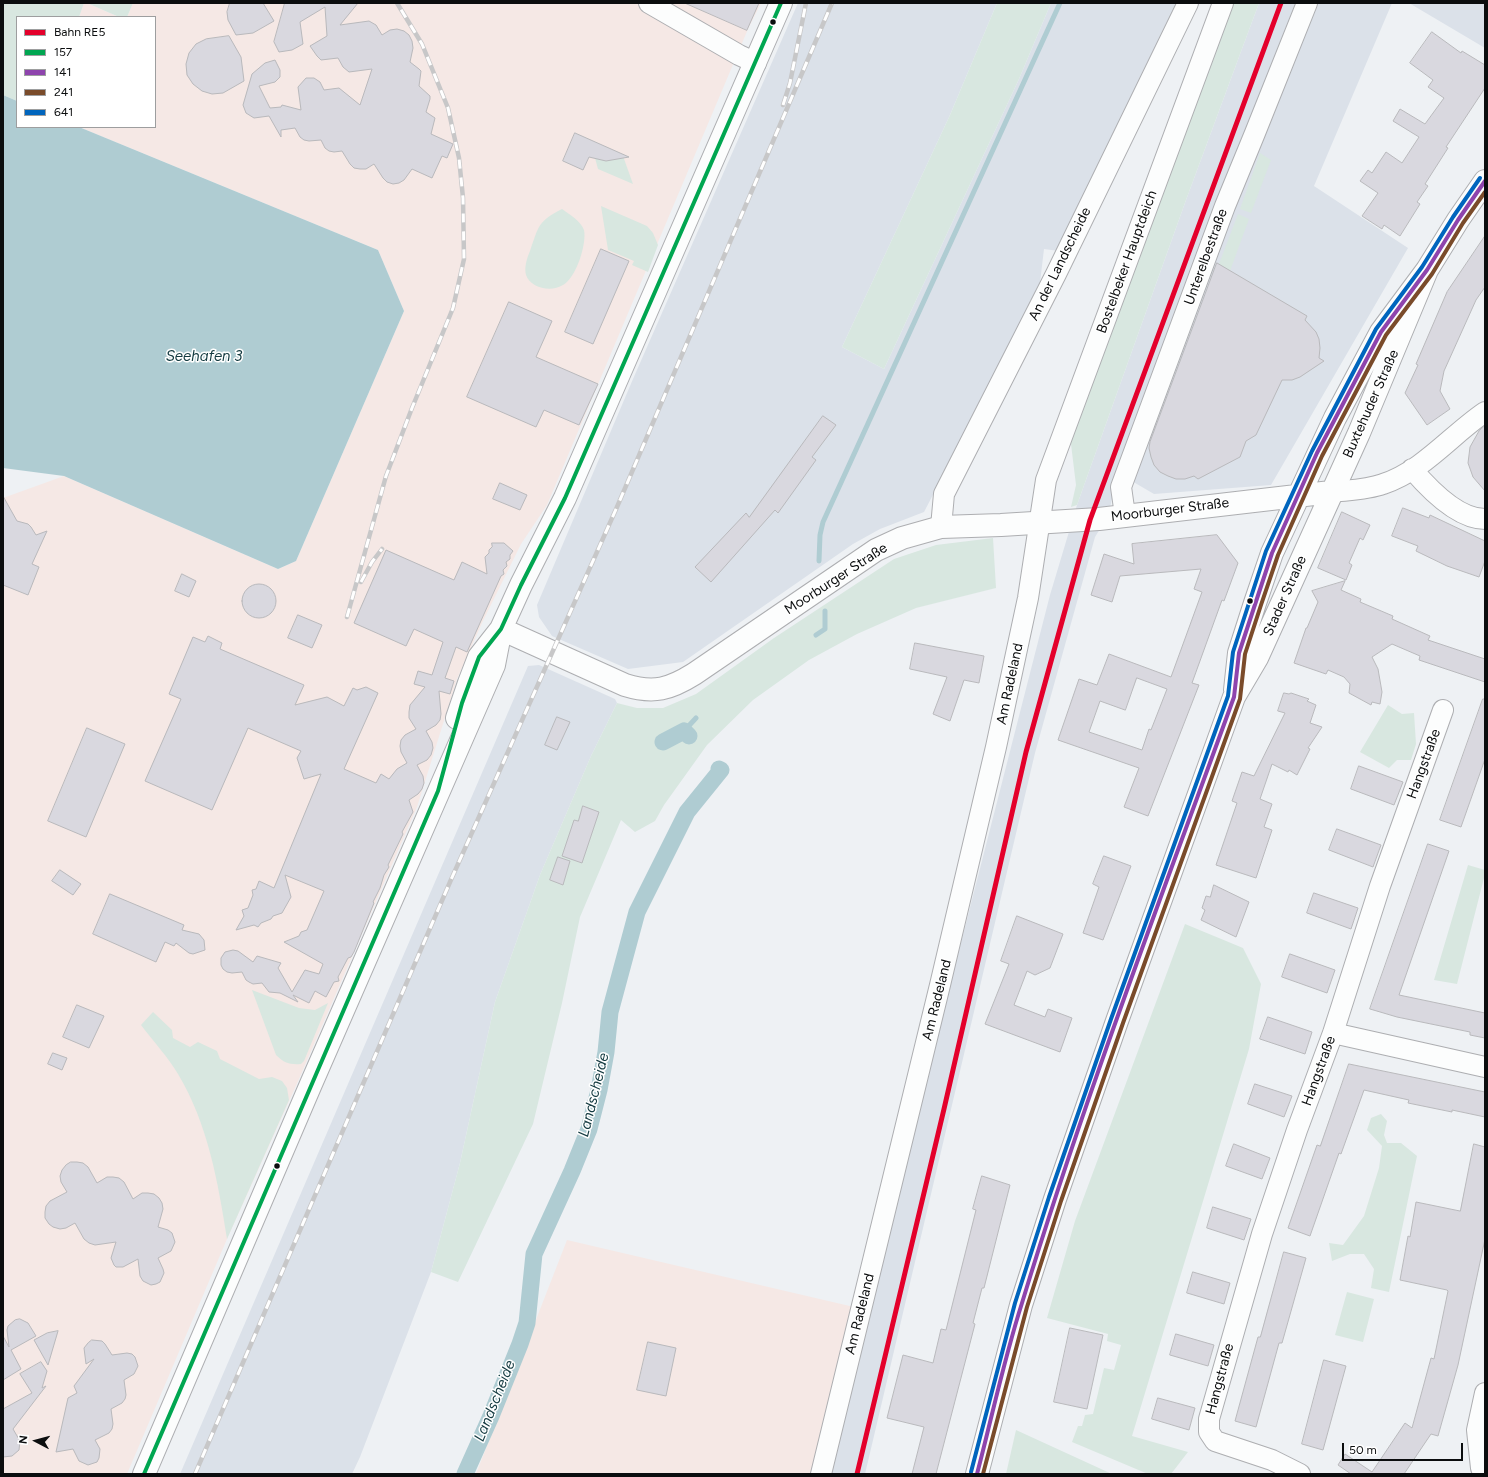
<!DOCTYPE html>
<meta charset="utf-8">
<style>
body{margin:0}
#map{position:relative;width:1488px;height:1477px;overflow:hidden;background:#eef1f4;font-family:Figtree,sans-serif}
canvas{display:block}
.frame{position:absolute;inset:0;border:4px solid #0b0d0e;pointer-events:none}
.legend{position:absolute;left:16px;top:16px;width:140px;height:112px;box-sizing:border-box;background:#fff;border:1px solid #9d9e9f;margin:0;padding:5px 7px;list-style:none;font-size:12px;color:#0b0d0e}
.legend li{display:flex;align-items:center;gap:8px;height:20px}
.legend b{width:20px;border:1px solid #9d9e9f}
.north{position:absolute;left:16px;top:1421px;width:40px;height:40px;-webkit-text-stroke:3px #fff;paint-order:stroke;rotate:276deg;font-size:11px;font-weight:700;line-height:16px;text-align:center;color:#0b0d0e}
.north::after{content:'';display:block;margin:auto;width:14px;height:18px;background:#0b0d0e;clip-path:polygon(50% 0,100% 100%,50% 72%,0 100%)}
.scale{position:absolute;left:1342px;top:1443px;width:121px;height:18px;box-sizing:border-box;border:2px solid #0b0d0e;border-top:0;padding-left:5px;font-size:12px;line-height:14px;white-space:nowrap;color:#0b0d0e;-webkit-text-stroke:3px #fff;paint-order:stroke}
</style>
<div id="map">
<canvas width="1488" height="1477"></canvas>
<div class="frame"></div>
<ul class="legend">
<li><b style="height:5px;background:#e4002b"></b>Bahn RE5</li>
<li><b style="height:5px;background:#00a651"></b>157</li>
<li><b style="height:5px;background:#8e44ad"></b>141</li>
<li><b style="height:5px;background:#7a4b2a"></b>241</li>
<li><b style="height:5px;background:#0065bd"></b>641</li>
</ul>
<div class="north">N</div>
<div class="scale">50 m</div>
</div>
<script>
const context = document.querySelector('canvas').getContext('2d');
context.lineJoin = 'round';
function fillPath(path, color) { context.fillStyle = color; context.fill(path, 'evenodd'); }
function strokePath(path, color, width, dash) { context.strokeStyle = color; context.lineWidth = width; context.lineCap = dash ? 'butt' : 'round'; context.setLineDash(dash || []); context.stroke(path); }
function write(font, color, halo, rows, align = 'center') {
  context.font = font + ' Figtree,sans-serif'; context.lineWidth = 3; context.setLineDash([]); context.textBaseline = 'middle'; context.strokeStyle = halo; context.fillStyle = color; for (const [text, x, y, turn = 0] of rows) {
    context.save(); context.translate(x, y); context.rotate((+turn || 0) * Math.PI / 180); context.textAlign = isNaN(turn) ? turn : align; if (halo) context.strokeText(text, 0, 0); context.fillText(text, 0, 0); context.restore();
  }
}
fillPath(new Path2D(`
 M 798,3 L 997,3 L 950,115 L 842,347 L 884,369 L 1019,79 L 1051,3 L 1179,3 L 1059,251 L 1044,249 L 1039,291 L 924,512 L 880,529 L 853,544 L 683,662 L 628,669 L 552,636 L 539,617 L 537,605 L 633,379 Z
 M 1259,3 L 1392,3 L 1314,186 L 1408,248 L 1271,485 L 1154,494 L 1118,473 L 1108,516 L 1095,537 L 1035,753 L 865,1474 L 825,1474 L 1050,595 L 1077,505 L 1186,200 Z
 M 1409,3 L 1485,3 L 1485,48 Z
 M 539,665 L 615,699 L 617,703 L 591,756 L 540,875 L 495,1002 L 460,1163 L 431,1272 L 360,1457 L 352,1474 L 180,1474 L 528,666 Z`), '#dbe1e9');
fillPath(new Path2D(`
 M 84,3 L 87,3 L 119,17 L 79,17 Z
 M 133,3 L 761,3 L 748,29 L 547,505 L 521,544 L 482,623 L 457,679 L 417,807 L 299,1079 L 227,1239 L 127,1474 L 3,1474 L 3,498 L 64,476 L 278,569 L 296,561 L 404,311 L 378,250 L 79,127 L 155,127 L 155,17 L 127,17 Z
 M 567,1240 L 854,1307 L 813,1474 L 476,1474 Z`), '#f5e8e5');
fillPath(new Path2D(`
 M 3,3 L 84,3 L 79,17 L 17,17 L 17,101 L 3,95 Z
 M 87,3 L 133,3 L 127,17 L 119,17 Z
 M 997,3 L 1051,3 L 1019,79 L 884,369 L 842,347 L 950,115 Z
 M 1231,3 L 1259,3 L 1186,200 L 1077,505 L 1071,507 L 1076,485 L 1070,436 Z
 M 1260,153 L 1271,160 L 1251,213 L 1240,209 Z
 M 623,156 L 633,184 L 598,169 L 595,158 Z
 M 601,206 L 647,226 L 653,233 L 658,245 L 648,272 L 632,265 L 634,261 L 608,250 Z
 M 562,209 C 569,214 581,221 584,230 C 587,244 576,278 563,285 C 552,292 531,289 526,275 C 524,267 527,258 530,251 C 539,226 537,222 562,209 Z
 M 1238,214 L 1249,219 L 1230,271 L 1219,264 Z
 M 993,538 L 996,588 L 916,608 L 857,634 L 809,660 L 753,700 L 707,745 L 664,805 L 655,821 L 635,832 L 621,820 L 580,917 L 562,1003 L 533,1124 L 458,1282 L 431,1272 L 460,1163 L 495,1002 L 540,875 L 591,756 L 617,703 L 637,708 L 663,708 L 696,694 L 774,638 L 894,559 L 936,545 Z
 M 1388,705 L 1402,714 L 1414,713 L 1416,744 L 1411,760 L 1397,760 L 1389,768 L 1360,752 Z
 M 1468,865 L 1485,870 L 1485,874 L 1457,984 L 1434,980 Z
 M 1185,924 L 1243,948 L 1261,984 L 1249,1049 L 1132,1436 L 1188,1452 L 1171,1474 L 1148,1474 L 1072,1442 L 1078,1426 L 1082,1426 L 1085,1415 L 1093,1414 L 1104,1368 L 1114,1370 L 1121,1345 L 1107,1341 L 1108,1334 L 1047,1318 L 1075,1221 Z
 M 252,990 L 299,1008 L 315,1010 L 328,1003 L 304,1061 L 301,1064 C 290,1065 284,1063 276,1055 Z
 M 153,1012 L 172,1030 L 173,1038 L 190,1047 L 198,1042 L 217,1051 L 220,1059 L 259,1079 L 272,1077 L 282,1081 L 287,1088 L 289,1100 L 227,1239 C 218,1182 208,1124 178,1074 C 168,1057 153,1041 141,1025 Z
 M 1381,1114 L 1387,1121 L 1384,1135 L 1387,1143 L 1401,1143 L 1417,1156 L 1389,1292 L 1371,1288 L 1374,1269 L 1364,1254 L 1350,1254 L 1332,1261 L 1329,1243 L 1343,1245 L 1364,1216 L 1379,1168 L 1382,1146 L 1367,1130 L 1371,1118 Z
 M 1347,1292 L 1374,1299 L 1363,1342 L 1335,1335 Z
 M 1016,1430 L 1112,1474 L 1006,1474 Z`), '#d8e7e0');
fillPath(new Path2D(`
 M 3,95 L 17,101 L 17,127 L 79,127 L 378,250 L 404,311 L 296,561 L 278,569 L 64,476 L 3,468 Z`), '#afccd2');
strokePath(new Path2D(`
 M 819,561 L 820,535 L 823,522 L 1060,3
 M 816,635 L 825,629 L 825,611
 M 684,731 L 696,718`), '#afccd2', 5);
strokePath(new Path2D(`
 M 663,742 L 684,731 L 689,736
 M 465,1474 L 491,1416 L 520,1344 L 527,1323 L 534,1254 L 572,1171 L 589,1129 L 599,1090 L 606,1052 L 610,1012 L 637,912 L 687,812 L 721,770 L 719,769`), '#afccd2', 17);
const building = new Path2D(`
 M 230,3 L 263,3 L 274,21 L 253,33 L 236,35 L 228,20 L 227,12 Z
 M 285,3 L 358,3 L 340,25 L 369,21 L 376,25 L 382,35 L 390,30 L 397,29 L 404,31 L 409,35 L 412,41 L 413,48 L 410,62 L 419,69 L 421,71 L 419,86 L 430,96 L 430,99 L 426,112 L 435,118 L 431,134 L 453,144 L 447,158 L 442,156 L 432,178 L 412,169 L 404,180 L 399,183 L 393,184 L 387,182 L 383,178 L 374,164 L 366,169 L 360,169 L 354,168 L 350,164 L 342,151 L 334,152 L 329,151 L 325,148 L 321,140 L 309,141 L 304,140 L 300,137 L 295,128 L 281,130 L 281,137 L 269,116 L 254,118 L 246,113 L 243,105 L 252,74 L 265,63 L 275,60 L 280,70 L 280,77 L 275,82 L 259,86 L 270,108 L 281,107 L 282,105 L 301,110 L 298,87 L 306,78 L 314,78 L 320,82 L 324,90 L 339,88 L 360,105 L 372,69 L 349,72 L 343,67 L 338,58 L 321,60 L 317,56 L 310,46 L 327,36 L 325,7 L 300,22 L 303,44 L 292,50 L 279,52 L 274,42 Z
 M 685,3 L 759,3 L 747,30 Z
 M 1432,32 L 1461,53 L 1462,51 L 1485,65 L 1485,88 L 1446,147 L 1448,148 L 1425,184 L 1428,186 L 1417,202 L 1420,204 L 1400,236 L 1384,225 L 1382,229 L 1362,216 L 1378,193 L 1360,181 L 1368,170 L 1372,173 L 1386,152 L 1402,163 L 1419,137 L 1393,121 L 1400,109 L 1425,124 L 1444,98 L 1428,87 L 1433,80 L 1410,63 Z
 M 229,36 L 241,57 L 244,81 L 223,93 L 212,94 L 202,91 L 193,84 L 187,75 L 186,64 L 189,53 L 196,44 L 206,39 Z
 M 575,133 L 629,157 L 606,161 L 589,157 L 583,170 L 563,161 Z
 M 1485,236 L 1485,287 L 1476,300 L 1444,371 L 1440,391 L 1450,409 L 1427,425 L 1405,393 L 1418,365 L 1416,364 L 1447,292 Z
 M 601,249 L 629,261 L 593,344 L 565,332 Z
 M 1217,263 L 1307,316 L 1305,320 L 1316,332 L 1319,339 L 1320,348 L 1319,358 L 1324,361 L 1300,377 L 1292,380 L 1282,380 L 1256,435 L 1246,441 L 1240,457 L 1198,479 L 1194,476 L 1185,479 L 1176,479 L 1168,476 L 1160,472 L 1154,465 L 1151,457 L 1149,448 L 1150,442 Z
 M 509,302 L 552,321 L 536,357 L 598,384 L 579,425 L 544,410 L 536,427 L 467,397 Z
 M 823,416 L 836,425 L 812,457 L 816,460 L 778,513 L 775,510 L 711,582 L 695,567 L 746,513 L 749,517 Z
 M 1485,426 L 1485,491 L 1473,477 L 1468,463 L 1470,447 L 1479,431 Z
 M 500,483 L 527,495 L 520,510 L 493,499 Z
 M 3,496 L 17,521 L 28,524 L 31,527 L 36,535 L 47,531 L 32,564 L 39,567 L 28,595 L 3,585 Z
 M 1403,508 L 1429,518 L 1430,515 L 1485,541 L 1485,561 L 1479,577 L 1447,566 L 1416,551 L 1418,546 L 1392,536 Z
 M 1342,512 L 1370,525 L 1363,540 L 1360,538 L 1349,563 L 1352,565 L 1346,580 L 1318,568 Z
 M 1217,535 L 1238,563 L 1224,601 L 1222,600 L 1192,683 L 1199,685 L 1148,816 L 1124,807 L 1139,768 L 1058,740 L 1079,679 L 1097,685 L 1109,654 L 1171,677 L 1202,592 L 1194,589 L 1201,569 L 1120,576 L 1112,602 L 1091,595 L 1104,554 L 1134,564 L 1132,544 ZM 1137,678 L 1167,689 L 1151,730 L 1149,729 L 1142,750 L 1089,732 L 1100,701 L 1125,710 Z
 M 492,543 L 504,543 L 513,551 L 510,555 L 510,559 L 506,562 L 507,566 L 503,570 L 504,574 L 501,576 L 467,652 L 456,647 L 445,678 L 454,681 L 450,694 L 439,691 L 441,714 L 440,720 L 436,725 L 426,731 L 432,742 L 433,748 L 431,755 L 427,760 L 417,765 L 423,776 L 424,783 L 422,789 L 418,794 L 409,800 L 413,812 L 402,832 L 403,834 L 388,865 L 389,867 L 384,875 L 380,888 L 373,902 L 374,903 L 354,952 L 351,957 L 348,958 L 338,977 L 339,981 L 334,982 L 326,997 L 315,991 L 309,1003 L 293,995 L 298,1002 L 280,993 L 269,992 L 262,983 L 253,984 L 249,982 L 246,980 L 242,972 L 232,973 L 227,972 L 223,969 L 221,965 L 221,958 L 225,952 L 233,950 L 238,951 L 253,962 L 257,956 L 281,963 L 278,968 L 292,992 L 305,970 L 319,974 L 323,964 L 284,942 L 299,936 L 301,932 L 307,930 L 324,891 L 285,875 L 291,897 L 282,913 L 273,916 L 271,919 L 261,923 L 258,927 L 254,925 L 236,930 L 244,916 L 242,910 L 248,908 L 253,895 L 252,890 L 256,889 L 259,881 L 274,888 L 321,774 L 304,779 L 297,758 L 301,751 L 248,728 L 212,810 L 145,781 L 181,699 L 169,694 L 193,637 L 205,642 L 208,636 L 222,643 L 220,649 L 304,685 L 295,705 L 327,697 L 344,706 L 353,688 L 357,690 L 366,687 L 378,693 L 344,769 L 376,783 L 381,774 L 389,779 L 397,769 L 407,763 L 401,752 L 400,746 L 401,740 L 405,735 L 416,729 L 409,718 L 409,712 L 410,705 L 425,687 L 414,684 L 418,671 L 432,675 L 443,642 L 414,629 L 406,646 L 354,623 L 386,550 L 454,580 L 462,562 L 487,574 L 485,557 L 489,553 L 489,550 L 492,547 Z
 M 182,574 L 196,581 L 189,597 L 175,591 Z
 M 1345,581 L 1341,590 L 1361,599 L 1360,602 L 1393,616 L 1392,619 L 1430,636 L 1428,640 L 1485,659 L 1485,682 L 1419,660 L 1420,656 L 1392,644 L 1372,657 L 1378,669 L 1382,692 L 1380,704 L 1372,702 L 1371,705 L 1349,693 L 1350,684 L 1344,677 L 1328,670 L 1326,674 L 1294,663 L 1306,628 L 1307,628 L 1318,602 L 1312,591 Z
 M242 601a17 17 0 1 1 34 0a17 17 0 1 1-34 0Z
 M 298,615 L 322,625 L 312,648 L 288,638 Z
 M 915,643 L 984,656 L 979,683 L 964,680 L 950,721 L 933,714 L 947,677 L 910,669 Z
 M 1284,693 L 1289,694 L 1291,693 L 1309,699 L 1307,701 L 1316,705 L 1310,723 L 1322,727 L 1308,748 L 1310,749 L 1297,775 L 1289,770 L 1288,772 L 1272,764 L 1260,799 L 1272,804 L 1264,827 L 1272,830 L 1256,878 L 1216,865 L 1237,803 L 1232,801 L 1242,772 L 1254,776 L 1285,713 L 1278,711 Z
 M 1483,699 L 1485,699 L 1485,759 L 1461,827 L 1440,820 Z
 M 557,717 L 570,722 L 557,750 L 545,745 Z
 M 87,728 L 125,744 L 86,837 L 48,821 Z
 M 1359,766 L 1403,782 L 1394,805 L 1351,789 Z
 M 583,806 L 599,812 L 582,863 L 562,856 L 574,820 L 578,821 Z
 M 1337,829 L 1381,845 L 1373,867 L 1329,850 Z
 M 1428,844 L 1449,851 L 1399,995 L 1485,1013 L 1485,1038 L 1470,1035 L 1470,1032 L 1397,1017 L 1370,1009 Z
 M 1104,856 L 1131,866 L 1103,940 L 1083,933 L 1099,887 L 1093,884 Z
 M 558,857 L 570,861 L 563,885 L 550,880 Z
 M 60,870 L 81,884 L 73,895 L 52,881 Z
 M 1214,885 L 1249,902 L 1236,937 L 1201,920 L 1205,910 L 1202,908 L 1206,896 L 1210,897 Z
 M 1314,893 L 1358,908 L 1351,929 L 1307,913 Z
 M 110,894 L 184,925 L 182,930 L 199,934 L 204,940 L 205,950 L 193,954 L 189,953 L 176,943 L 174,946 L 165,942 L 156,962 L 93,934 Z
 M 1017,916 L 1063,934 L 1050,968 L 1035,975 L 1027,971 L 1014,1005 L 1045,1017 L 1048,1009 L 1072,1018 L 1060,1052 L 985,1024 L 1009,964 L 1001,961 Z
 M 1290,954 L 1335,970 L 1327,993 L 1282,977 Z
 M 77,1005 L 104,1016 L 89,1048 L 63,1037 Z
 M 1268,1017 L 1312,1032 L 1305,1054 L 1260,1039 Z
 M 53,1053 L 67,1058 L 62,1070 L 48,1064 Z
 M 1349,1064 L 1485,1092 L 1485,1117 L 1452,1110 L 1452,1112 L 1408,1103 L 1409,1100 L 1364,1090 L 1341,1154 L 1339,1153 L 1310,1236 L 1288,1228 L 1317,1145 L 1320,1146 Z
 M 1255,1084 L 1292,1096 L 1284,1117 L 1248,1104 Z
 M 1234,1144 L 1270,1158 L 1262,1179 L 1226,1166 Z
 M 1474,1144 L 1485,1147 L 1485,1239 L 1458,1365 L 1438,1436 L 1431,1434 L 1404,1474 L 1351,1474 L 1338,1465 L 1345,1454 L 1372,1472 L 1405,1423 L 1412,1428 L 1431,1358 L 1434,1359 L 1448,1291 L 1447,1290 L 1400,1280 L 1408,1236 L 1410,1237 L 1416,1202 L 1460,1211 Z
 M 71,1162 L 77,1162 L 83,1163 L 88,1167 L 97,1183 L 107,1177 L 113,1177 L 119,1178 L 124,1182 L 133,1199 L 142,1193 L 148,1193 L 154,1194 L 159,1198 L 162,1203 L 163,1209 L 158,1227 L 168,1230 L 172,1233 L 175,1242 L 171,1251 L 158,1258 L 163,1269 L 164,1273 L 160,1282 L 156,1284 L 151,1285 L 143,1281 L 140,1276 L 138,1259 L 123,1267 L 116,1267 L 114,1265 L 111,1258 L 116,1242 L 95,1245 L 89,1243 L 84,1239 L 75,1223 L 66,1228 L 60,1229 L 53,1227 L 49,1224 L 45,1218 L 45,1212 L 46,1206 L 50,1201 L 67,1192 L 61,1182 L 60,1176 L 62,1170 L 66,1165 Z
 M 982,1176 L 1010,1185 L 984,1288 L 982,1288 L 973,1323 L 975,1324 L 936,1474 L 912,1474 L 924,1427 L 887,1418 L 903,1355 L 933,1363 L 941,1329 L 946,1330 L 976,1210 L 973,1209 Z
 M 1213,1207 L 1251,1219 L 1244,1240 L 1207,1228 Z
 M 1284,1252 L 1306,1258 L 1282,1343 L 1279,1343 L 1256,1427 L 1235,1421 L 1258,1337 L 1260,1337 Z
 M 1193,1272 L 1230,1283 L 1224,1304 L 1187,1293 Z
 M 20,1319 L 28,1323 L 36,1336 L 11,1350 L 21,1369 L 3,1380 L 3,1336 L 9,1347 L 7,1330 L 8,1326 L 15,1320 Z
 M 1070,1328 L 1103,1335 L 1087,1409 L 1054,1402 Z
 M 58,1331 L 48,1365 L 34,1340 L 47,1333 Z
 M 1176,1334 L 1214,1345 L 1208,1366 L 1170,1355 Z
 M 92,1340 L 102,1341 L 105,1344 L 112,1355 L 127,1353 L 132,1354 L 135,1357 L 138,1366 L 134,1374 L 124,1380 L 126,1395 L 125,1399 L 122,1403 L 111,1409 L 113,1424 L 112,1429 L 109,1433 L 95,1440 L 100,1449 L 99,1458 L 97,1462 L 88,1465 L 79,1461 L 73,1449 L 56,1452 L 68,1398 L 77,1393 L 74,1386 L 94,1359 L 86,1364 L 84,1348 L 88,1343 Z
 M 648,1342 L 676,1348 L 666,1396 L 637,1390 Z
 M 1324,1360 L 1346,1366 L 1323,1450 L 1302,1444 Z
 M 41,1362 L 47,1371 L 42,1388 L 46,1386 L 13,1429 L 20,1441 L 19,1450 L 12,1456 L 3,1457 L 3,1409 L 32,1393 L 20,1374 Z
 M 1158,1398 L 1195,1408 L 1189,1430 L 1152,1419 Z`);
fillPath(building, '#d9d8df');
strokePath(building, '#b9b9bc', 1);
const minor = new Path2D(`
 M 649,3 L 739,55 L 756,63
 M 1412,469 C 1429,489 1458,519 1485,519
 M 1331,492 C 1348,490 1367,490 1383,484 C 1423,471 1451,435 1485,412
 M 1125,515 L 1121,487 L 1225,206 L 1255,133 L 1307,3
 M 941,527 L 944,494 L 1056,274 L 1188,3
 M 1333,1033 L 1485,1067
 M 1481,1468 L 1477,1430 L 1485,1393
 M 821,1474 L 940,985 L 996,747 L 1028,598 L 1046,480 L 1223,3
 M 1300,1474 L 1272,1460 L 1215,1441 L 1209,1432 L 1209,1419 L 1262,1234 L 1297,1130 L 1333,1033 L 1380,886 L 1443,710`);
const major = new Path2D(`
 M 501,629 L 625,685 C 654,694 670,689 694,674 L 876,550 L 902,538 L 941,527 L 1001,525 L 1099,519 L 1331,492
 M 1235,690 L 1239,653 L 1255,603 L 1272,553 L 1335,418 L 1381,332 L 1427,270 L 1458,220 L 1485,181
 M 457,718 L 469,683 L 479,657 L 501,629 L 521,585 L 565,498 L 781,3
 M 144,1474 L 311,1084 L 494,665 L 501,629
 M 977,1474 L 1021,1305 L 1055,1199 L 1117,1021 L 1234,697 L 1257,658 L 1359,433 L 1427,270`);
strokePath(minor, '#adaeb1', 22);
strokePath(major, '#adaeb1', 24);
strokePath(minor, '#fcfdfd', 20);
strokePath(major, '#fcfdfd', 22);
const rail = new Path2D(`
 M 783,105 L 790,83 L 806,3
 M 361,582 L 372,562 L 382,549
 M 347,617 L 386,476 L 412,408 L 453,308 L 464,259 L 463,198 L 459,158 L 448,108 L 422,44 L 397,3
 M 195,1474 L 450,882 L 617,507 L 832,3`);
strokePath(rail, '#c7c7c8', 4.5);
strokePath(rail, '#fff', 3, [9]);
strokePath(new Path2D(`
 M 144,1474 L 438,791 L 462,703 L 479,657 L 501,629 L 521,585 L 565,498 L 781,3`), '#00a651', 4);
strokePath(new Path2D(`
 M 977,1474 C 992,1417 1004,1359 1022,1303 C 1084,1099 1161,898 1234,697 L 1239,653 L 1272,553 L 1317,453 L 1381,332 L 1427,270 L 1458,220 L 1485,181`), '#8e44ad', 4);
strokePath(new Path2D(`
 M 983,1474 L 1027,1307 L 1061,1201 L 1123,1023 L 1240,699 L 1245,654 L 1261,605 L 1278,555 L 1322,456 L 1386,335 L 1432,274 L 1463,223 L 1485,192`), '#7a4b2a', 4);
strokePath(new Path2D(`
 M 971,1472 L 1015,1303 L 1049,1197 L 1111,1019 L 1228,696 L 1233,652 L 1266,551 L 1312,451 L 1376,329 L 1422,267 L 1453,217 L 1480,178`), '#0065bd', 4);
strokePath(new Path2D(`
 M 857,1474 L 944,1109 L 1026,752 L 1090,520 L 1281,3`), '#e4002b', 5);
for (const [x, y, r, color] of [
 [773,22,3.5,"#0b0d0e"],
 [1250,601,3.5,"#0b0d0e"],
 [277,1166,3.5,"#0b0d0e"]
]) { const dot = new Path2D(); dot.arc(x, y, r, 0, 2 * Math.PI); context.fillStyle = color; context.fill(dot); strokePath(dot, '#fff', 1.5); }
write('14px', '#0b0d0e', '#fff', [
 ["Unterelbestraße",1206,257,-70],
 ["Bostelbeker Hauptdeich",1127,262,-70],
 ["An der Landscheide",1060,264,-64],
 ["Buxtehuder Straße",1371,404,-66],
 ["Moorburger Straße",1170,510,-7],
 ["Moorburger Straße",836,579,-33],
 ["Stader Straße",1285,596,-66],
 ["Am Radeland",1010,684,-78],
 ["Hangstraße",1424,764,-70],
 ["Am Radeland",937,1000,-76],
 ["Hangstraße",1319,1071,-70],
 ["Am Radeland",860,1314,-76],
 ["Hangstraße",1220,1379,-75]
]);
write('italic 15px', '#133a40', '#fff', [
 ["Seehafen 3",204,357],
 ["Landscheide",594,1095,-76],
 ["Landscheide",495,1401,-68]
]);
</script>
